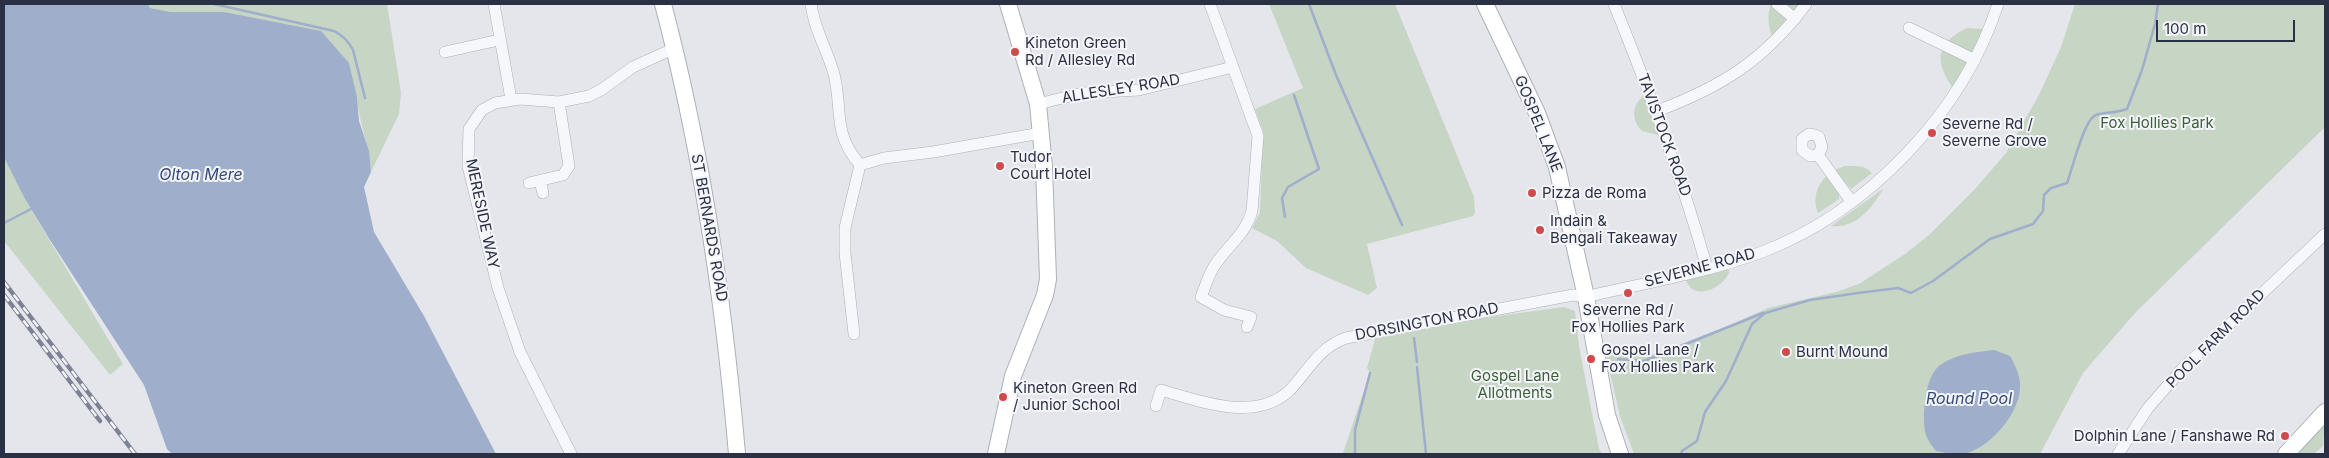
<!DOCTYPE html>
<style>
body{margin:0}
#map{position:relative;width:2329px;height:458px;overflow:hidden;background:#e4e6eb;font-family:Inter,sans-serif}
canvas{display:block}
.frame{position:absolute;inset:0;border:5px solid #2b3144;pointer-events:none}
.scale{position:absolute;left:2156px;top:20px;width:139px;height:22px;box-sizing:border-box;border:2px solid #2b3144;border-top:0;padding-left:6px;font-size:15px;line-height:18px;white-space:nowrap;color:#2b3144;-webkit-text-stroke:4px #f4f5f9;paint-order:stroke}
</style>
<div id="map">
<canvas width="2329" height="458"></canvas>
<div class="frame"></div>
<div class="scale">100 m</div>
</div>
<script>
const context = document.querySelector('canvas').getContext('2d');
context.lineJoin = 'round';
function fillPath(path, color) { context.fillStyle = color; context.fill(path, 'evenodd'); }
function strokePath(path, color, width, dash) { context.strokeStyle = color; context.lineWidth = width; context.lineCap = dash ? 'butt' : 'round'; context.setLineDash(dash || []); context.stroke(path); }
function write(font, color, halo, rows, align = 'center') {
  context.font = font + ' Inter,sans-serif'; context.lineWidth = 4; context.setLineDash([]); context.textBaseline = 'middle'; context.strokeStyle = halo; context.fillStyle = color; for (const [text, x, y, turn = 0] of rows) {
    context.save(); context.translate(x, y); context.rotate((+turn || 0) * Math.PI / 180); context.textAlign = isNaN(turn) ? turn : align; if (halo) context.strokeText(text, 0, 0); context.fillText(text, 0, 0); context.restore();
  }
}
fillPath(new Path2D(`
 M 148,4 L 387,4 L 401,93 L 399,114 L 371,172 C 369,146 359,123 357,97 L 224,12 L 171,12 L 150,8 Z
 M 1269,4 L 1395,4 L 1474,197 L 1475,213 L 1473,216 L 1367,244 L 1377,288 L 1368,295 L 1306,268 L 1277,241 L 1252,228 L 1260,213 L 1263,131 L 1255,109 L 1303,88 Z
 M 1771,4 L 1806,4 L 1774,42 C 1769,29 1766,17 1771,4 Z
 M 2075,4 L 2325,4 L 2325,127 L 2135,313 L 2083,373 L 2040,454 L 1634,454 L 1620,416 L 1606,355 L 1647,357 L 1730,325 L 1768,308 L 1836,292 L 1859,284 L 1905,254 L 1929,235 L 1975,189 L 2006,153 L 2039,95 L 2061,47 Z
 M 1967,28 L 1985,29 L 1954,90 C 1935,62 1934,44 1967,28 Z
 M 1649,91 L 1666,137 L 1642,131 C 1628,116 1634,102 1649,91 Z
 M 4,144 L 25,199 L 123,364 L 110,375 L 4,241 Z
 M 1845,166 C 1856,166 1865,165 1872,173 L 1851,189 L 1834,170 Z
 M 1828,174 L 1839,193 L 1839,199 L 1818,213 C 1812,198 1817,185 1828,174 Z
 M 1883,189 C 1872,208 1856,229 1831,226 Z
 M 1728,268 L 1729,272 C 1724,288 1692,303 1686,279 Z
 M 1564,307 L 1575,311 L 1579,346 L 1599,449 L 1602,454 L 1327,454 L 1343,453 L 1370,373 L 1367,368 L 1375,339 L 1490,317 Z
 M 2325,422 L 2323,446 L 2314,454 L 2295,454 Z`), '#c7d5c5');
fillPath(new Path2D(`
 M 4,4 L 148,4 L 150,8 L 171,12 L 224,12 L 321,31 L 349,63 L 357,97 L 359,121 L 369,151 L 371,172 L 364,187 L 374,232 L 424,316 L 496,454 L 172,454 L 167,449 L 144,385 L 50,240 L 25,199 L 4,157 Z
 M 1994,350 L 2010,356 C 2016,367 2021,377 2020,389 C 2018,415 1991,446 1967,453 C 1958,456 1946,453 1936,451 C 1932,446 1928,441 1926,435 C 1921,418 1925,377 1939,366 C 1954,354 1976,352 1994,350 Z`), '#9faecb');
strokePath(new Path2D(`
 M 214,4 L 334,31 C 342,35 349,42 353,50 L 365,98
 M 1309,4 L 1336,75 L 1402,225
 M 1285,217 L 1282,198 L 1288,187 L 1319,169 L 1294,95
 M 4,223 L 31,209
 M 1414,338 L 1417,362
 M 1618,359 L 1644,361 L 1763,313
 M 1417,367 L 1426,454
 M 1355,454 L 1355,430 L 1370,373
 M 1681,454 L 1682,451 L 1697,441 L 1705,412 L 1726,381 L 1752,324 L 1765,313 L 1810,300 L 1858,293 L 1898,288 L 1911,293 L 1933,281 L 1990,239 L 2033,224 L 2043,211 L 2044,195 L 2051,188 L 2067,183 C 2072,170 2084,119 2096,115 C 2106,112 2116,113 2127,109 L 2142,70 L 2155,24 L 2158,4`), '#9faecb', 2.5);
const street = new Path2D(`
 M 494,4 L 511,99
 M 811,4 C 814,29 827,49 834,74 C 843,111 832,132 860,165 L 884,158 L 933,152 L 1041,133
 M 1210,4 L 1258,136 L 1252,211 C 1246,233 1230,244 1217,262 C 1209,272 1206,285 1201,297 L 1224,310 L 1251,317 L 1247,327
 M 1614,4 C 1649,91 1682,178 1707,268
 M 1777,4 L 1795,19
 M 1909,28 L 1975,60
 M 445,52 L 499,40
 M 1038,104 L 1083,93 L 1139,90 L 1233,67
 M 1657,111 C 1721,87 1765,60 1806,4
 M 1818,155 L 1822,147 L 1819,137 L 1815,135 L 1809,134 L 1802,139 L 1802,150 L 1810,156 L 1818,155 L 1851,201
 M 540,181 L 543,193
 M 529,183 L 563,175 L 569,166 L 559,102
 M 854,334 L 845,253 L 845,228 L 860,165
 M 1156,406 L 1161,390 C 1199,401 1256,423 1290,390 C 1309,370 1318,348 1346,338 L 1573,295 L 1586,297 C 1644,283 1706,273 1762,252 C 1869,211 1963,112 1998,4
 M 571,454 L 520,352 L 498,288 L 468,166 L 469,129 L 482,110 L 495,103 L 520,99 L 559,102 L 589,96 L 601,90 L 633,67 L 675,48
 M 2118,454 L 2148,408 L 2183,368 L 2325,234`);
const secondary = new Path2D(`
 M 663,4 C 702,151 724,302 737,454
 M 1485,4 L 1537,113 L 1557,167 L 1586,297 L 1607,415 L 1620,454
 M 996,454 L 1013,376 L 1045,295 L 1048,279 L 1044,167 L 1038,104 L 1008,4
 M 2286,454 L 2325,412`);
strokePath(street, '#acb0b9', 12);
strokePath(secondary, '#acb0b9', 18);
strokePath(street, '#f6f7fa', 11);
strokePath(secondary, '#fff', 16);
const rail = new Path2D(`
 M 4,282 L 135,454
 M 4,295 L 100,421`);
strokePath(rail, '#7d8395', 4.5);
strokePath(rail, '#f4f5f9', 2.5, [8]);
for (const [x, y, r, color] of [
 [1015,52,5,"#ce4b4d"],
 [1932,133,5,"#ce4b4d"],
 [1000,166,5,"#ce4b4d"],
 [1532,193,5,"#ce4b4d"],
 [1540,230,5,"#ce4b4d"],
 [1628,293,5,"#ce4b4d"],
 [1786,352,5,"#ce4b4d"],
 [1591,359,5,"#ce4b4d"],
 [1003,397,5,"#ce4b4d"],
 [2285,436,5,"#ce4b4d"]
]) { const dot = new Path2D(); dot.arc(x, y, r, 0, 2 * Math.PI); context.fillStyle = color; context.fill(dot); strokePath(dot, '#f4f5f9', 2); }
write('15px', '#2b3144', '#f4f5f9', [
 ["Kineton Green",1025,43],
 ["Rd / Allesley Rd",1025,60],
 ["Severne Rd /",1942,124],
 ["Severne Grove",1942,141],
 ["Tudor",1010,157],
 ["Court Hotel",1010,174],
 ["Pizza de Roma",1542,193],
 ["Indain &",1550,221],
 ["Bengali Takeaway",1550,238],
 ["Severne Rd /",1628,310,"center"],
 ["Fox Hollies Park",1628,327,"center"],
 ["Gospel Lane /",1601,350],
 ["Fox Hollies Park",1601,367],
 ["Burnt Mound",1796,352],
 ["Kineton Green Rd",1013,388],
 ["/ Junior School",1013,405],
 ["Dolphin Lane / Fanshawe Rd",2275,436,"right"]
], 'left');
write('15px', '#2b3144', '#f4f5f9', [
 ["ALLESLEY ROAD",1121,89,-9],
 ["GOSPEL LANE",1538,124,68],
 ["TAVISTOCK ROAD",1664,135,70],
 ["MERESIDE WAY",482,214,78],
 ["ST BERNARDS ROAD",709,228,80],
 ["SEVERNE ROAD",1700,268,-15],
 ["DORSINGTON ROAD",1427,322,-11],
 ["POOL FARM ROAD",2216,339,-45]
]);
write('15px', '#3b5f39', '#f4f5f9', [
 ["Fox Hollies Park",2157,123],
 ["Gospel Lane",1515,376],
 ["Allotments",1515,393]
]);
write('italic 16px', '#354a78', '#f4f5f9', [
 ["Olton Mere",201,175],
 ["Round Pool",1969,399]
]);
</script>
